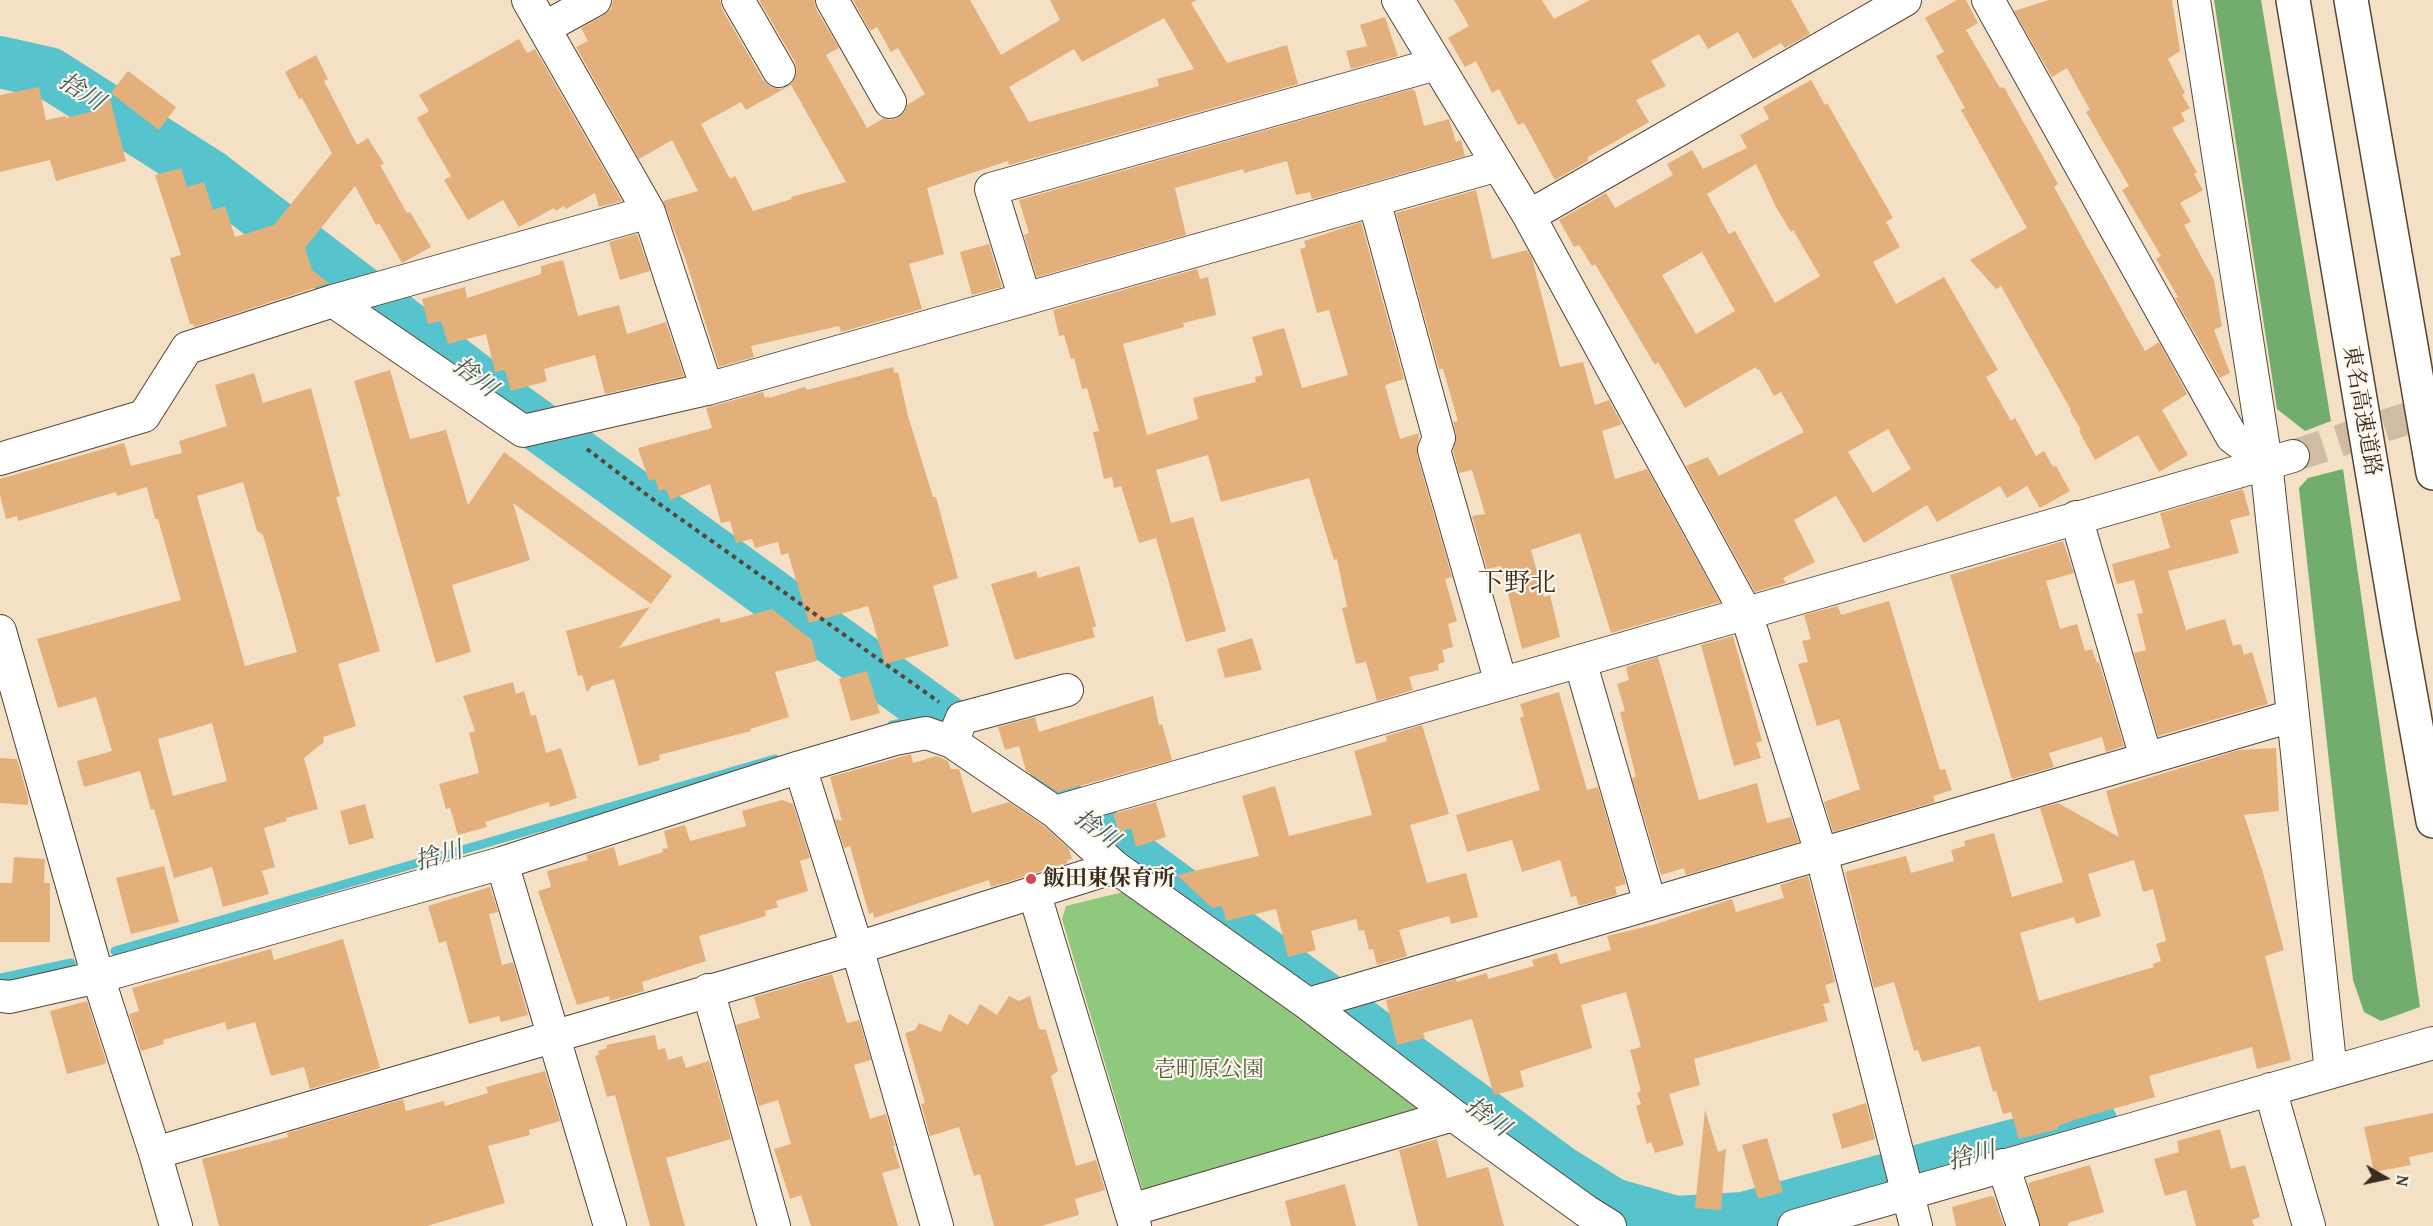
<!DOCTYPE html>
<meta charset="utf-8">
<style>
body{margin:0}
#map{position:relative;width:2433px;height:1226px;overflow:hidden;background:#f4e0c4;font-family:"Gentium Book Plus",serif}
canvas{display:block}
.north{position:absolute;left:2355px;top:1148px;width:60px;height:60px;-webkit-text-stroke:4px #fbf7ec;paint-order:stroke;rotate:99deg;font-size:16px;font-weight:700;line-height:24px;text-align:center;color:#3b2a1e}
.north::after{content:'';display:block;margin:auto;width:21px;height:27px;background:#3b2a1e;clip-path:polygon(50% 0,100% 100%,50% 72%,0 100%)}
</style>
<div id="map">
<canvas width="2433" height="1226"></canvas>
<div class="north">N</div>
</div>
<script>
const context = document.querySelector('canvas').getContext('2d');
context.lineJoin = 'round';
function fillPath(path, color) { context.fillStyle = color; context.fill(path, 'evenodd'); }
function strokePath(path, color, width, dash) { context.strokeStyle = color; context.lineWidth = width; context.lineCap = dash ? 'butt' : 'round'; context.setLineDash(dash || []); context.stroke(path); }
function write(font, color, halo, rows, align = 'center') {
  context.font = font + ' "Gentium Book Plus","Noto Serif JP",serif'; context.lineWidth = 4.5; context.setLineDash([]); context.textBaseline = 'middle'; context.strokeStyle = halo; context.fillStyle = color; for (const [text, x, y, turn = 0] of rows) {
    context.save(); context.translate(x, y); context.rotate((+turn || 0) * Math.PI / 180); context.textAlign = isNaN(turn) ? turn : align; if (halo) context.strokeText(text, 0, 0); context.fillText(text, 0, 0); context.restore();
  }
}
fillPath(new Path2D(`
 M 1127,891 L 1419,1098 L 1417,1110 L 1144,1195 L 1062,919 L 1066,906 Z`), '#8ec97e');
fillPath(new Path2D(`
 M 2214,0 L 2261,0 L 2331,421 L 2305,431 L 2277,409 Z
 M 2343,469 L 2420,1007 L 2381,1021 L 2364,1012 L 2353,980 L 2299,488 L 2308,478 Z`), '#72ad6d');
strokePath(new Path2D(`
 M 892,725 L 937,716
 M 115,951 L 775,759
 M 0,978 L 71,963`), '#56c3cd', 9);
strokePath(new Path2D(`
 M 0,62 L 49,73 L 211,176 L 508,404 L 946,721
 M 1047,794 L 1560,1171 L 1613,1204 L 1676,1222 L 1743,1218 L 2092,1124`), '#56c3cd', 52);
fillPath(new Path2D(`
 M 613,0 L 720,0 L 722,9 L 763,80 L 771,87 L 780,89 L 787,87 L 794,80 L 797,70 L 795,62 L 759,0 L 814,0 L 816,9 L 839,48 L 826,55 L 867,128 L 884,118 L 890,120 L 899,117 L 905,112 L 907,105 L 925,94 L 898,48 L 891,52 L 877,27 L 870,31 L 853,0 L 970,0 L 1001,55 L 1060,20 L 1050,0 L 1197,0 L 1191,3 L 1227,63 L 1287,45 L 1298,84 L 1009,165 L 1008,161 L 927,188 L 944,254 L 909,264 L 922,309 L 841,332 L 839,326 L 751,346 L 754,357 L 719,367 L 686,261 L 663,201 L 698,191 L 672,140 L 639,159 L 576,47 L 588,41 L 581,28 L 604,15 L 611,9 ZM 1164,18 L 1194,69 L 1157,79 L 1159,86 L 1029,122 L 1009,87 L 1074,49 L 1082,62 ZM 791,85 L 846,182 L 791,197 L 792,199 L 753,211 L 735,176 L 730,179 L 701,124 L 741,102 L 746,110 Z
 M 1454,0 L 1542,0 L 1554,19 L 1590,0 L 1791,0 L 1810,34 L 1785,48 L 1781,43 L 1753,59 L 1738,32 L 1708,49 L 1699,34 L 1651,61 L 1666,86 L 1636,100 L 1649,122 L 1588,157 L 1588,161 L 1555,180 L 1524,123 L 1518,125 L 1499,89 L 1492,93 L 1476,61 L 1465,67 L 1448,38 L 1469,26 Z
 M 1957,0 L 1966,0 L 1978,23 L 1966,30 L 2000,88 L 2002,87 L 2005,89 L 2058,184 L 2054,187 L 2145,351 L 2159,342 L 2187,394 L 2162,410 L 2188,455 L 2159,472 L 2138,435 L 2095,460 L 2079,431 L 2081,430 L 2070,411 L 2071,410 L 2001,286 L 1996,289 L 1970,260 L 2027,228 L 1961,110 L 1965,108 L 1936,56 L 1944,52 L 1925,18 Z
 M 2049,0 L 2172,0 L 2180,51 L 2168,59 L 2185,93 L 2182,95 L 2190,108 L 2181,113 L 2185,121 L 2172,128 L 2197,172 L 2194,174 L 2203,190 L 2180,203 L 2191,222 L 2184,225 L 2214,280 L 2222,326 L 2214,330 L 2230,373 L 2220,378 L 2175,298 L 2178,297 L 2156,259 L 2161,256 L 2122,190 L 2129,186 L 2086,112 L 2090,110 L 2067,68 L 2052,77 L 2014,11 Z
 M 1385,17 L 1398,56 L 1351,69 L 1346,51 L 1367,46 L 1360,25 Z
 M 519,39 L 527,53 L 535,49 L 622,201 L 599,207 L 595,193 L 566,209 L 564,206 L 556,211 L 554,208 L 519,227 L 503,200 L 468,220 L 444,180 L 451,176 L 417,118 L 429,111 L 419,95 Z
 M 316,55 L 328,79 L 324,81 L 357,145 L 368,138 L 384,164 L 380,165 L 407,213 L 410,212 L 431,247 L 402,263 L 379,223 L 376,225 L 355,186 L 305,248 L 312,270 L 329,283 L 194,327 L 193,324 L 190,324 L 170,258 L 181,255 L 155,175 L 181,168 L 187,187 L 204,182 L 213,210 L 225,206 L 235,237 L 274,225 L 332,153 L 302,98 L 299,99 L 285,72 Z
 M 128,71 L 176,107 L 159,130 L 111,93 Z
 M 1811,80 L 1825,105 L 1827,103 L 1893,218 L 1886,222 L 1900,247 L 1873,262 L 1896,304 L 1944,277 L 1998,370 L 1986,377 L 2011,421 L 2015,418 L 2036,456 L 2044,451 L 2053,467 L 2056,466 L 2070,491 L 2040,508 L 2027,486 L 2007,498 L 2000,486 L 1937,522 L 1927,505 L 1864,543 L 1836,496 L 1794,520 L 1815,562 L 1783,578 L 1786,583 L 1755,592 L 1686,466 L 1708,457 L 1719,476 L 1804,432 L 1781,392 L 1774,396 L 1759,369 L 1757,370 L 1756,367 L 1685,408 L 1658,362 L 1655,365 L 1595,264 L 1592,266 L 1579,245 L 1574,247 L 1559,220 L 1606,193 L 1615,208 L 1673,175 L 1667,164 L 1692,150 L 1703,169 L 1747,148 L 1740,135 L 1769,119 L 1763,107 ZM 1756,164 L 1776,207 L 1791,232 L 1793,230 L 1820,276 L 1775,303 L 1735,231 L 1729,234 L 1707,194 ZM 1702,252 L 1735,311 L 1696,334 L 1662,275 ZM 1888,429 L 1911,469 L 1873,493 L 1848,452 Z
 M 39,87 L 46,120 L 66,116 L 66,118 L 98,110 L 109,95 L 126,161 L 56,181 L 50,160 L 0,172 L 0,95 Z
 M 1412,89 L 1415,91 L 1424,126 L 1449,119 L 1456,142 L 1461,140 L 1465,156 L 1312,199 L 1310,192 L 1296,195 L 1287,161 L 1244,173 L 1243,169 L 1175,188 L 1186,235 L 1037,277 L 1024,235 L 1029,233 L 1019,200 Z
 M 1476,190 L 1492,259 L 1527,250 L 1532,258 L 1560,367 L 1583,362 L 1595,405 L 1609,400 L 1622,424 L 1602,431 L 1615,479 L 1647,469 L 1720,602 L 1611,633 L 1580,533 L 1531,550 L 1544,597 L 1550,595 L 1560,637 L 1522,649 L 1501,566 L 1487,569 L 1472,516 L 1485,514 L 1472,470 L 1459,473 L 1453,451 L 1456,434 L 1453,422 L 1458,421 L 1443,369 L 1439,369 L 1396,213 Z
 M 1361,222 L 1404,379 L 1385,385 L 1400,439 L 1419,433 L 1417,455 L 1452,577 L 1445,579 L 1457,621 L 1448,624 L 1453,647 L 1442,650 L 1445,662 L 1438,664 L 1439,670 L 1409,677 L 1413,690 L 1377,701 L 1366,662 L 1356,664 L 1342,608 L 1347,607 L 1337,559 L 1334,560 L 1309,478 L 1221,502 L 1208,455 L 1156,470 L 1171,523 L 1193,517 L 1226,631 L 1186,642 L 1156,538 L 1139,543 L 1121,486 L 1114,488 L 1112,477 L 1104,479 L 1093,432 L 1099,431 L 1087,388 L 1082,389 L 1074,358 L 1071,359 L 1064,335 L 1059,336 L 1053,310 L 1197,269 L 1200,279 L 1208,277 L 1216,315 L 1183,323 L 1184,327 L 1123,344 L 1147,435 L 1198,419 L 1193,398 L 1256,382 L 1255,377 L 1263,375 L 1252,337 L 1284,328 L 1302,388 L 1348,375 L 1329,310 L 1317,313 L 1300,249 L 1306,247 L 1304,241 Z
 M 637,234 L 650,271 L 620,280 L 609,242 Z
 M 989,244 L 1002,287 L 972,295 L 960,252 Z
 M 563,260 L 578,316 L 619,305 L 627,334 L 666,322 L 684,376 L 605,394 L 595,355 L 544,369 L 547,381 L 511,391 L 505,370 L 495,372 L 486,334 L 448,344 L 441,321 L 428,324 L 422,299 L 465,287 L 467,298 L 541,274 L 541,266 Z
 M 893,367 L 894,373 L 898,372 L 908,416 L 933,497 L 936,497 L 958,578 L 933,586 L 949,646 L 885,664 L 868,606 L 809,623 L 788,553 L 781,555 L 778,542 L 755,548 L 752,539 L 736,543 L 730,521 L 721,523 L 710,484 L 670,500 L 666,489 L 659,491 L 655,479 L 649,481 L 638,448 L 712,428 L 706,408 L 763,392 L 765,398 L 769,396 L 769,398 L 805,387 L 807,390 Z
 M 390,370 L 410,439 L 446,430 L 468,505 L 504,452 L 672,576 L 651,604 L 513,503 L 530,560 L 452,585 L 471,652 L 436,663 L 354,381 Z
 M 254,373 L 263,403 L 311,388 L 340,496 L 336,497 L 380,651 L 338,664 L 356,726 L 323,737 L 324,742 L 304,758 L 318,809 L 286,818 L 287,821 L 264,828 L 275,867 L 262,871 L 269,894 L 223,907 L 212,867 L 174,878 L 154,809 L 151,810 L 140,771 L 84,787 L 77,761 L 112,751 L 96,697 L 58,708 L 37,639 L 181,600 L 158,519 L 155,519 L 147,487 L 117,496 L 116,492 L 18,521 L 17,516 L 6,519 L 0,495 L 0,479 L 124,443 L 131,466 L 182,453 L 179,441 L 227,426 L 215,385 ZM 243,482 L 257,531 L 263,535 L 297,652 L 245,666 L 197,496 ZM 212,723 L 227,781 L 173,796 L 158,739 Z
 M 2243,489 L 2250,515 L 2230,520 L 2239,553 L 2168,571 L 2186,630 L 2225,619 L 2233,646 L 2241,644 L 2244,655 L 2252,652 L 2268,704 L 2158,736 L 2134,653 L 2146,650 L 2137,614 L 2143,613 L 2134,580 L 2117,584 L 2112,564 L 2170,548 L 2160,513 Z
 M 2063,541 L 2074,573 L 2046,581 L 2060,629 L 2077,624 L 2085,651 L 2092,649 L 2097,663 L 2099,662 L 2124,746 L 2106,752 L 2102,737 L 2049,753 L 2054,767 L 2012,779 L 1950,575 Z
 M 1079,566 L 1096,626 L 1092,628 L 1095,637 L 1015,660 L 991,584 L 1036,571 L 1038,578 Z
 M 1889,601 L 1940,770 L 1945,769 L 1952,790 L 1933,796 L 1935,802 L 1833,832 L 1824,802 L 1860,789 L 1839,719 L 1817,726 L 1798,664 L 1808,662 L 1802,641 L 1811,639 L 1804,615 L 1838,606 L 1841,615 Z
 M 650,607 L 619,648 L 719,618 L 721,623 L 772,609 L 812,640 L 817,661 L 775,672 L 789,717 L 750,729 L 751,731 L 659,755 L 660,760 L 639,766 L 614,679 L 592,686 L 587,692 L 582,675 L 578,676 L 566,631 Z
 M 1733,636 L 1762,741 L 1756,743 L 1761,758 L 1734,766 L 1701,645 Z
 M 1252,638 L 1262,670 L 1225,678 L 1217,649 Z
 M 1658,657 L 1699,800 L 1757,783 L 1767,823 L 1791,817 L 1799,842 L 1686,875 L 1684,868 L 1661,875 L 1632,778 L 1636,777 L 1620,712 L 1625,711 L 1617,684 L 1629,680 L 1626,667 Z
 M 867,671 L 880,713 L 851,721 L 839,679 Z
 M 513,682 L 516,694 L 524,691 L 531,716 L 536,715 L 546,753 L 561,748 L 577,798 L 550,807 L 549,802 L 485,822 L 487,827 L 458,835 L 450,808 L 446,809 L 439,784 L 479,773 L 469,733 L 475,731 L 463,696 Z
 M 1559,692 L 1587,790 L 1598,787 L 1626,884 L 1615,887 L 1617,895 L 1579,906 L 1576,896 L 1571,897 L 1560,860 L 1522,872 L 1512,840 L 1467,852 L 1456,815 L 1540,790 L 1520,718 L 1524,716 L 1520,704 Z
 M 1153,696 L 1159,725 L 1162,724 L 1172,760 L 1058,792 L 1026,771 L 1019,746 L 1005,750 L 998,727 L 1035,717 L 1039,732 Z
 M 1422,725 L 1449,814 L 1410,825 L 1427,883 L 1466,873 L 1478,917 L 1451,924 L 1449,916 L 1399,930 L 1407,956 L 1377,965 L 1373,949 L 1369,950 L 1364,930 L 1359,931 L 1356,919 L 1311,931 L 1316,950 L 1288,957 L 1276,909 L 1226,921 L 1222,906 L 1212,908 L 1177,875 L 1259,856 L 1242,796 L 1275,786 L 1289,836 L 1372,815 L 1354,751 L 1387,741 L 1386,736 Z
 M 2276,748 L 2279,811 L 2244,815 L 2264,876 L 2284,950 L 2265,956 L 2291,1060 L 2257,1069 L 2252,1047 L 2149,1076 L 2155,1097 L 2074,1120 L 2058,1126 L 2058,1129 L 2019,1139 L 2011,1112 L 2003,1114 L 1996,1091 L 1993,1092 L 1980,1046 L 1922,1062 L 1918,1050 L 1914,1051 L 1894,982 L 1874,988 L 1845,872 L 1906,856 L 1911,873 L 1954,861 L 1951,850 L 1965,846 L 1964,841 L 1994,833 L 2012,897 L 2063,882 L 2040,808 L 2058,803 L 2119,837 L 2106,791 L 2239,750 ZM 2134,860 L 2143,892 L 2153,889 L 2166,941 L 2156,944 L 2161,961 L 2153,964 L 2154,967 L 2039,1001 L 2020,933 L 2074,917 L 2076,924 L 2101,916 L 2088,874 Z
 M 911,754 L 913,763 L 937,756 L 948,761 L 951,769 L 959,769 L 972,813 L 1009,802 L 1044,826 L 1069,849 L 1072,859 L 1067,860 L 1068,863 L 991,887 L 989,880 L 874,918 L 873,912 L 869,914 L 850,846 L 844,848 L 835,819 L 842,821 L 830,777 Z
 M 0,758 L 17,759 L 28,797 L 28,805 L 0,803 Z
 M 782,800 L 793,804 L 810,858 L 800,861 L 808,891 L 776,901 L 778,907 L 765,911 L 766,916 L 699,936 L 706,961 L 642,982 L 644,991 L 610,1001 L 609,996 L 577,1005 L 538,891 L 551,887 L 547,871 L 588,860 L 586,855 L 614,847 L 619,866 L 663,852 L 662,849 L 668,848 L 664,831 L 685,825 L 690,841 L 746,826 L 742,811 Z
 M 1156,802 L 1166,837 L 1136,847 L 1131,828 L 1119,832 L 1113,814 Z
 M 365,804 L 374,838 L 349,845 L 340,811 Z
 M 14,857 L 45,859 L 44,883 L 50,883 L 50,942 L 0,942 L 0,883 L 12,883 Z
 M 164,866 L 179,922 L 131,934 L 116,878 Z
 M 1808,876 L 1835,982 L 1825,985 L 1830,1002 L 1823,1004 L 1828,1021 L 1694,1059 L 1700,1085 L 1669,1094 L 1684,1145 L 1655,1153 L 1651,1142 L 1647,1144 L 1636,1106 L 1641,1104 L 1637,1093 L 1641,1091 L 1630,1050 L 1641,1047 L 1626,992 L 1581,1005 L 1592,1048 L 1520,1071 L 1524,1087 L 1494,1095 L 1472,1019 L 1423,1033 L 1425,1038 L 1397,1045 L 1386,1000 L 1456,979 L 1457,982 L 1487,973 L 1488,979 L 1534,966 L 1532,960 L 1557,953 L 1560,964 L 1611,950 L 1607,936 L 1653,925 L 1732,899 L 1736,912 L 1784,898 L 1780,885 Z
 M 490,887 L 498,912 L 489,914 L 502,965 L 513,962 L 528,1015 L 501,1022 L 499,1016 L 469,1024 L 446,941 L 439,943 L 428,906 Z
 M 343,939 L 380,1068 L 310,1089 L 304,1067 L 271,1076 L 255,1022 L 227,1030 L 225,1022 L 163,1040 L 164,1044 L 141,1051 L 129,1014 L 139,1011 L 132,988 L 271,949 L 274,960 Z
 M 832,974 L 847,1023 L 859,1020 L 871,1060 L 854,1065 L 870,1119 L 886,1114 L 895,1146 L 893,1146 L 900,1168 L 882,1173 L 898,1226 L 811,1226 L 801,1195 L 790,1199 L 774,1149 L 791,1144 L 778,1100 L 759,1106 L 736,1025 L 760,1018 L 754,997 Z
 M 1009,996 L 1019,1001 L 1030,996 L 1039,1029 L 1046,1030 L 1058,1071 L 1051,1076 L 1076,1166 L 1096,1160 L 1105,1190 L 1075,1199 L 1079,1215 L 1041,1226 L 994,1226 L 980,1174 L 974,1176 L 959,1127 L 930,1136 L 921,1104 L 925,1103 L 905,1033 L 915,1030 L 919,1023 L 941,1032 L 949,1014 L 968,1025 L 980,1004 L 997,1015 Z
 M 87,1001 L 106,1061 L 105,1064 L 67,1074 L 50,1011 Z
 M 655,1035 L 658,1050 L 665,1048 L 668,1060 L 682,1056 L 686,1068 L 709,1061 L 731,1139 L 666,1158 L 685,1226 L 650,1226 L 615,1095 L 607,1097 L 595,1056 L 599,1055 L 598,1051 L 607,1048 L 606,1045 Z
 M 545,1071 L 560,1121 L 529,1130 L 530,1135 L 488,1146 L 505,1203 L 427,1226 L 219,1226 L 202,1159 L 288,1137 L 287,1133 L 403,1099 L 406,1111 L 444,1101 L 445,1106 L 488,1093 L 486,1087 Z
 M 1866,1103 L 1875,1139 L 1842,1149 L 1832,1114 Z
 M 1705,1110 L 1718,1152 L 1726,1149 L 1721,1210 L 1695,1208 Z
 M 2433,1113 L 2433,1152 L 2409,1157 L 2411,1165 L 2374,1172 L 2364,1127 Z
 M 2220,1129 L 2231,1169 L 2245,1165 L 2260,1217 L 2252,1220 L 2254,1226 L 2196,1226 L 2186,1190 L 2165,1196 L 2154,1159 L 2179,1152 L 2177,1141 Z
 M 1767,1138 L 1783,1192 L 1758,1199 L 1742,1145 Z
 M 1437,1139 L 1447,1178 L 1488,1167 L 1504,1226 L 1418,1226 L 1399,1150 Z
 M 2090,1165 L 2104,1212 L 2068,1223 L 2068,1226 L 2040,1226 L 2028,1183 Z
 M 1345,1184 L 1356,1226 L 1291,1226 L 1285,1201 Z
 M 1991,1196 L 1994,1197 L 2004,1226 L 1956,1226 L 1952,1207 Z`), '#e3b07c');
strokePath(new Path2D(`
 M 2293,456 L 2433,410`), '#cfbca3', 32, [32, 16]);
const minor = new Path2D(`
 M 528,0 L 649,212 L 707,389
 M 738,0 L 779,71
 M 832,0 L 890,102
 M 1398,0 L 1529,216 L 1746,613 L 1821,853 L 1916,1226
 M 1988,0 L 2232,437 L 2266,462
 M 2194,0 L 2266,462 L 2331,1072
 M 544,28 L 595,0
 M 1374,200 L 1439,438 L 1434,450 L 1501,683
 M 1529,216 L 1905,0
 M 1025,299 L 991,189 L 1436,64
 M 333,301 L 523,431 L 707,389 L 1498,165
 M 0,459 L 144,416 L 187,348 L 333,301 L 649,212
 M 2076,517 L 2146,758
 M 0,631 L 98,977 L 155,1153 L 176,1226
 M 1580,661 L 1650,903
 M 952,742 L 962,718 L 1067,690
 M 800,767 L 857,948 L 937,1226
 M 1055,812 L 2293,456
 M 502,863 L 610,1226
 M 1034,892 L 1135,1226
 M 708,990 L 774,1226
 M 0,996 L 10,997 L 98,977 L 502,863 L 800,767 L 895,739 L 926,733 L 952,742 L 1055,812 L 1115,867 L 1308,1004 L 1453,1115 L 1586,1211 L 1610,1226
 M 1308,1004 L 2292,716
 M 2270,1089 L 2309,1226
 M 155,1153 L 857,948 L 1115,867
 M 2003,1165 L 2023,1226
 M 1131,1210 L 1453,1115
 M 1794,1226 L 2433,1043`);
const highway = new Path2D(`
 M 2293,0 L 2399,631 L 2433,821
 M 2351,0 L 2433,473`);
strokePath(minor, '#574537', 34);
strokePath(highway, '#574537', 36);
strokePath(new Path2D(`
 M 587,449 L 651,498 L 939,702`), '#574537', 4, [4.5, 4.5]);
strokePath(minor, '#fff', 32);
strokePath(highway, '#fff', 33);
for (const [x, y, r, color] of [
 [1031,879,6,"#d1495b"]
]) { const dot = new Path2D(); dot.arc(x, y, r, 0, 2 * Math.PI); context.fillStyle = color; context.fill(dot); strokePath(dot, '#fbf7ec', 2); }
write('22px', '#3b2a1e', '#fbf7ec', [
 ["東名高速道路",2361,411,80]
]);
write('bold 22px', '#3b2a1e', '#fbf7ec', [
 ["飯田東保育所",1043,879]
], 'left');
write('22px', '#545a3b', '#fbf7ec', [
 ["壱町原公園",1209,1070]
]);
write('italic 24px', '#435853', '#fbf7ec', [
 ["捨川",81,93,32],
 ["捨川",474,378,38],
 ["捨川",1096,830,36],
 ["捨川",439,857,-16],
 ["捨川",1487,1118,36],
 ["捨川",1972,1157,-15]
]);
write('26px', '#3b2a1e', '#fbf7ec', [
 ["下野北",1517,584]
]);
</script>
